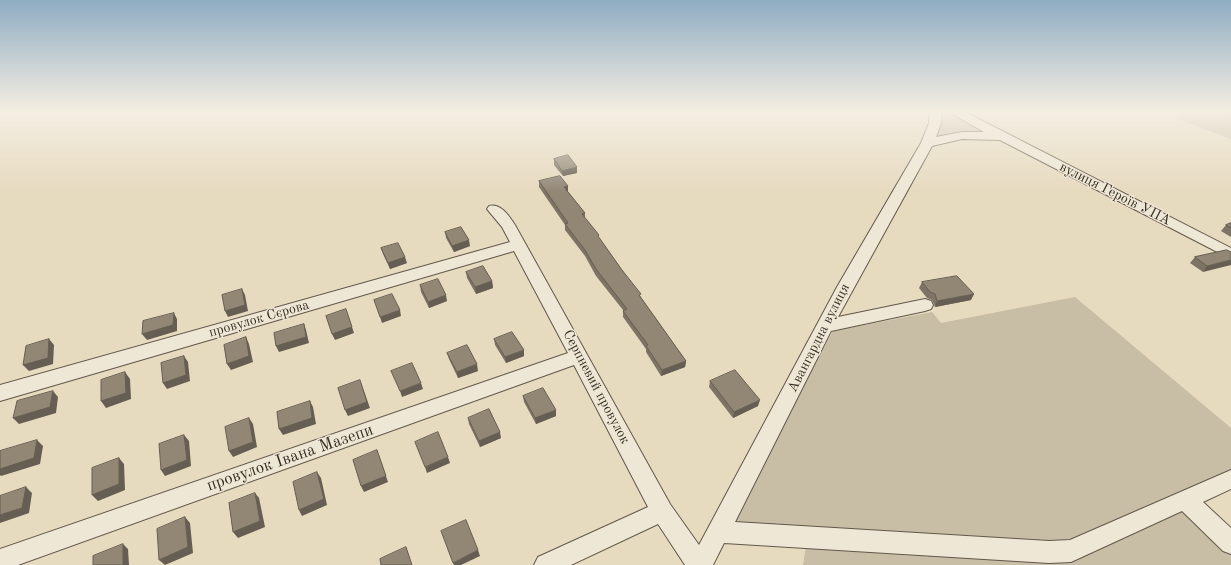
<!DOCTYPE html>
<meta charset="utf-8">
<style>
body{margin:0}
canvas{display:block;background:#e6dabf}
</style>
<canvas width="1231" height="565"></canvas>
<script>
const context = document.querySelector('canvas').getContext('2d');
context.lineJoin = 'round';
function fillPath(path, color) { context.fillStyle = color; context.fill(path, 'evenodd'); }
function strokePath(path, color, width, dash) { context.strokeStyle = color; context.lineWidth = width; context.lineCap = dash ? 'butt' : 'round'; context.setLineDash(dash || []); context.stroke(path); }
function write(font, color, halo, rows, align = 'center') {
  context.font = font + ' "Old Standard TT",serif'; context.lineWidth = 3; context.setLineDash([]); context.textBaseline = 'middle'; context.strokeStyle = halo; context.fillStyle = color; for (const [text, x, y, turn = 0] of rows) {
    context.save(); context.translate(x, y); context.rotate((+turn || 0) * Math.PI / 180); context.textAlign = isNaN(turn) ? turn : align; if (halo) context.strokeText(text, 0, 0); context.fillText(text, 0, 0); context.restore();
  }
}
fillPath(new Path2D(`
 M 1183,112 L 1231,112 L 1231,139 L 1175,118 Z
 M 946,114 L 956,116 L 997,135 L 962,133 L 937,137 L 942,118 Z
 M 1075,297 L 1231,428 L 1231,473 L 1068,547 L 735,522 L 734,517 L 833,331 L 932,312 L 941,323 Z
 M 1176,510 L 1189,513 L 1231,548 L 1231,565 L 803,565 L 807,540 L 1051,557 Z`), '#c8bda5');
const minor = new Path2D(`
 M 930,112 L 942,112 L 941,123 L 936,137 L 962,132 L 984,132 L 949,112 L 965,112 L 1231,248 L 1231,259 L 1000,140 L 962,139 L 932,146 L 838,317 L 925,299 L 931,301 L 933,305 L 931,309 L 925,311 L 831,331 L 735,522 L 1049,541 L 1070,540 L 1231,470 L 1231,489 L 1203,502 L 1231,528 L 1231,554 L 1223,551 L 1182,511 L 1071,562 L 1049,563 L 724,543 L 713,565 L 685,565 L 658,524 L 571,565 L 534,565 L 538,557 L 648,507 L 574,365 L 18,565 L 0,565 L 0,549 L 568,353 L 514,251 L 0,401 L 0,385 L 510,242 L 502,227 L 487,209 L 489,206 C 501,203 509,216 515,225 L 670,504 L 699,545 L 837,287 L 921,143 L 929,123 Z`);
strokePath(minor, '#62584b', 2);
fillPath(minor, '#efe7d5');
fillPath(new Path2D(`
 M 554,159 L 577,173 L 563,176 L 554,165 Z
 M 539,181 L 568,186 L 568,192 L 585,213 L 585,218 L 686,361 L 685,367 L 661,376 L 646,352 L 646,349 L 623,317 L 623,310 L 596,276 L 585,256 L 565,230 L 565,225 L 539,187 Z
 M 1231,223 L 1231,237 L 1221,231 L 1226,225 Z
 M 445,232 L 470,246 L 454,252 L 446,238 Z
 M 381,248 L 407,263 L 390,269 L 383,254 Z
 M 1227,250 L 1203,272 L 1190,263 L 1195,257 Z
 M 466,272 L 492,281 L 493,288 L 476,294 L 467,278 Z
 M 922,282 L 971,300 L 935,307 L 932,300 L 927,298 L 919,288 Z
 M 420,285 L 447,301 L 429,308 L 421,292 Z
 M 494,339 L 524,356 L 506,363 L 495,345 Z
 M 447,353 L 478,371 L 458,378 L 449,359 Z
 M 710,381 L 758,406 L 733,418 L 709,387 Z
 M 523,396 L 556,416 L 536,424 L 524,402 Z
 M 468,418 L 501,438 L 480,447 L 469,424 Z`), '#7e7465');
fillPath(new Path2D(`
 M 577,167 L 577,173 L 563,176 L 562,171 Z
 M 568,186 L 568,192 L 564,187 Z
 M 469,240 L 470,246 L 454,252 L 452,246 Z
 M 405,257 L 407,263 L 390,269 L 388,263 Z
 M 1231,260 L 1231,265 L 1203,272 L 1207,266 Z
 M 492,281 L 493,288 L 476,294 L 475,287 Z
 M 242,289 L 245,295 L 248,311 L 228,317 L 225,311 Z
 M 974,294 L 971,300 L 935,307 L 937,301 Z
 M 446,295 L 447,301 L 429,308 L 428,302 Z
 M 400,310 L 401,316 L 382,323 L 380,317 Z
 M 174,313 L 177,319 L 177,331 L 147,340 L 142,334 Z
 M 348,315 L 354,333 L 335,340 L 332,334 Z
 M 304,324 L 306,330 L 309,343 L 279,352 L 276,346 Z
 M 246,337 L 249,344 L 253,362 L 231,370 L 227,364 Z
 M 49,339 L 54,345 L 53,364 L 29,371 L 23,365 Z
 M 524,350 L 524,356 L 506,363 L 505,357 Z
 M 184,356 L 188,362 L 190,381 L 167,389 L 163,383 Z
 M 686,361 L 685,367 L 661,376 L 662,370 Z
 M 477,364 L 478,371 L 458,378 L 457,372 Z
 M 125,372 L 130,379 L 131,399 L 106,408 L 101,401 Z
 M 360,380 L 370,408 L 348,416 L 345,410 Z
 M 421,383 L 423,389 L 402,397 L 400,391 Z
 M 53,391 L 58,397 L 56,413 L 19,424 L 13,418 Z
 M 760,400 L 758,406 L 733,418 L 734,412 Z
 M 310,401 L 313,407 L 316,424 L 283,435 L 279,429 Z
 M 556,410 L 556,416 L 536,424 L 535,418 Z
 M 249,418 L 253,424 L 257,447 L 233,457 L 229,451 Z
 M 500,432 L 501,438 L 480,447 L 479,441 Z
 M 184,435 L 189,441 L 191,466 L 165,476 L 161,470 Z
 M 37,440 L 43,446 L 40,464 L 1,476 L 0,475 L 0,469 Z
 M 377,450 L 388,482 L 364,492 L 361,486 Z
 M 448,457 L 450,463 L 427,473 L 425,467 Z
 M 119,458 L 124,464 L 125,490 L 98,501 L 92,495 Z
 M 317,472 L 321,478 L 327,505 L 302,516 L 299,510 Z
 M 26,487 L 32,493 L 29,513 L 0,523 L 0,515 Z
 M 255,493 L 259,498 L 265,527 L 238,538 L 233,532 Z
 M 185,517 L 190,523 L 193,553 L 165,565 L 159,560 Z
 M 123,544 L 128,549 L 129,565 L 123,565 Z
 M 478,550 L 480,556 L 461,565 L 454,565 L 453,563 Z`), '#665e52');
const building = new Path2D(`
 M 568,155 L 577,167 L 562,171 L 554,159 Z
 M 560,176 L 568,186 L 564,187 L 585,213 L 582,214 L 599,235 L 598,236 L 622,270 L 641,294 L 639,295 L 686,361 L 662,370 L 646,346 L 648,345 L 623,311 L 627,309 L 596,269 L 585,250 L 565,224 L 568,223 L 539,181 Z
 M 1231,223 L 1231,228 L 1226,225 Z
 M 461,227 L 469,240 L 452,246 L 445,232 Z
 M 398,243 L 405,257 L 388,263 L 381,248 Z
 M 1227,250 L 1231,252 L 1231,260 L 1207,266 L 1195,257 Z
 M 483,266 L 492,281 L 475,287 L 466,272 Z
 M 957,276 L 974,294 L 937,301 L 935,294 L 930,292 L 922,282 Z
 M 438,279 L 446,295 L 428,302 L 420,285 Z
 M 242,289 L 245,305 L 225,311 L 222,295 Z
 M 392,294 L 400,310 L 380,317 L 374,300 Z
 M 346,309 L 352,327 L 332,334 L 326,316 Z
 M 174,313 L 173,325 L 142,334 L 143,321 Z
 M 304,324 L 306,337 L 276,346 L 274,333 Z
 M 512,332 L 524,350 L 505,357 L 494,339 Z
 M 246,337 L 249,356 L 227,364 L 224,345 Z
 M 49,339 L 48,358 L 23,365 L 26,346 Z
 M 467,345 L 477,364 L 457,372 L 447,353 Z
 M 184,356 L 186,375 L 163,383 L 161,363 Z
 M 412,363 L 421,383 L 400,391 L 391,371 Z
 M 735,370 L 760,400 L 734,412 L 710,381 Z
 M 125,372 L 126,393 L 101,401 L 101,380 Z
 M 360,380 L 367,402 L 345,410 L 338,388 Z
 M 543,388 L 556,410 L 535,418 L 523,396 Z
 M 53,391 L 50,407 L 13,418 L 17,401 Z
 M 310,401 L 312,418 L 279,429 L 277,412 Z
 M 489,409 L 500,432 L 479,441 L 468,418 Z
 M 249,418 L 253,442 L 229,451 L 225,427 Z
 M 438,432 L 448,457 L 425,467 L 415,442 Z
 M 184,435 L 187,460 L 161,470 L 159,444 Z
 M 37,440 L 34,458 L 0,469 L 0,451 Z
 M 377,450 L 386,476 L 361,486 L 353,460 Z
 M 119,458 L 119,484 L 92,495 L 92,468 Z
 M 317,472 L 324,499 L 299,510 L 293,482 Z
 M 26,487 L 22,508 L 0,515 L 0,496 Z
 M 255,493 L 260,521 L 233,532 L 229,503 Z
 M 185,517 L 188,547 L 159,560 L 157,529 Z
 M 466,520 L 478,550 L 453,563 L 441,531 Z
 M 123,544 L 123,565 L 93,565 L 93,556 Z
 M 406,547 L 412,565 L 381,565 L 380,559 Z`);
fillPath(building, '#928775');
strokePath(building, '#665e52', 1);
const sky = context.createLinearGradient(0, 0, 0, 192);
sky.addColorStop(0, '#8facc2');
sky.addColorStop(0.58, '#f4eee2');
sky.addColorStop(1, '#f4eee200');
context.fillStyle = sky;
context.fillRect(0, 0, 1231, 192);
write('14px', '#362d24', '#efe7d5', [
 ["вулиця Героїв УПА",1115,194,27],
 ["провулок Сєрова",259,319,-16],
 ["Авангардна вулиця",819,338,-63],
 ["Серпневий провулок",596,387,62]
]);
write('17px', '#362d24', '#efe7d5', [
 ["провулок Івана Мазепи",290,458,-19]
]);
</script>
